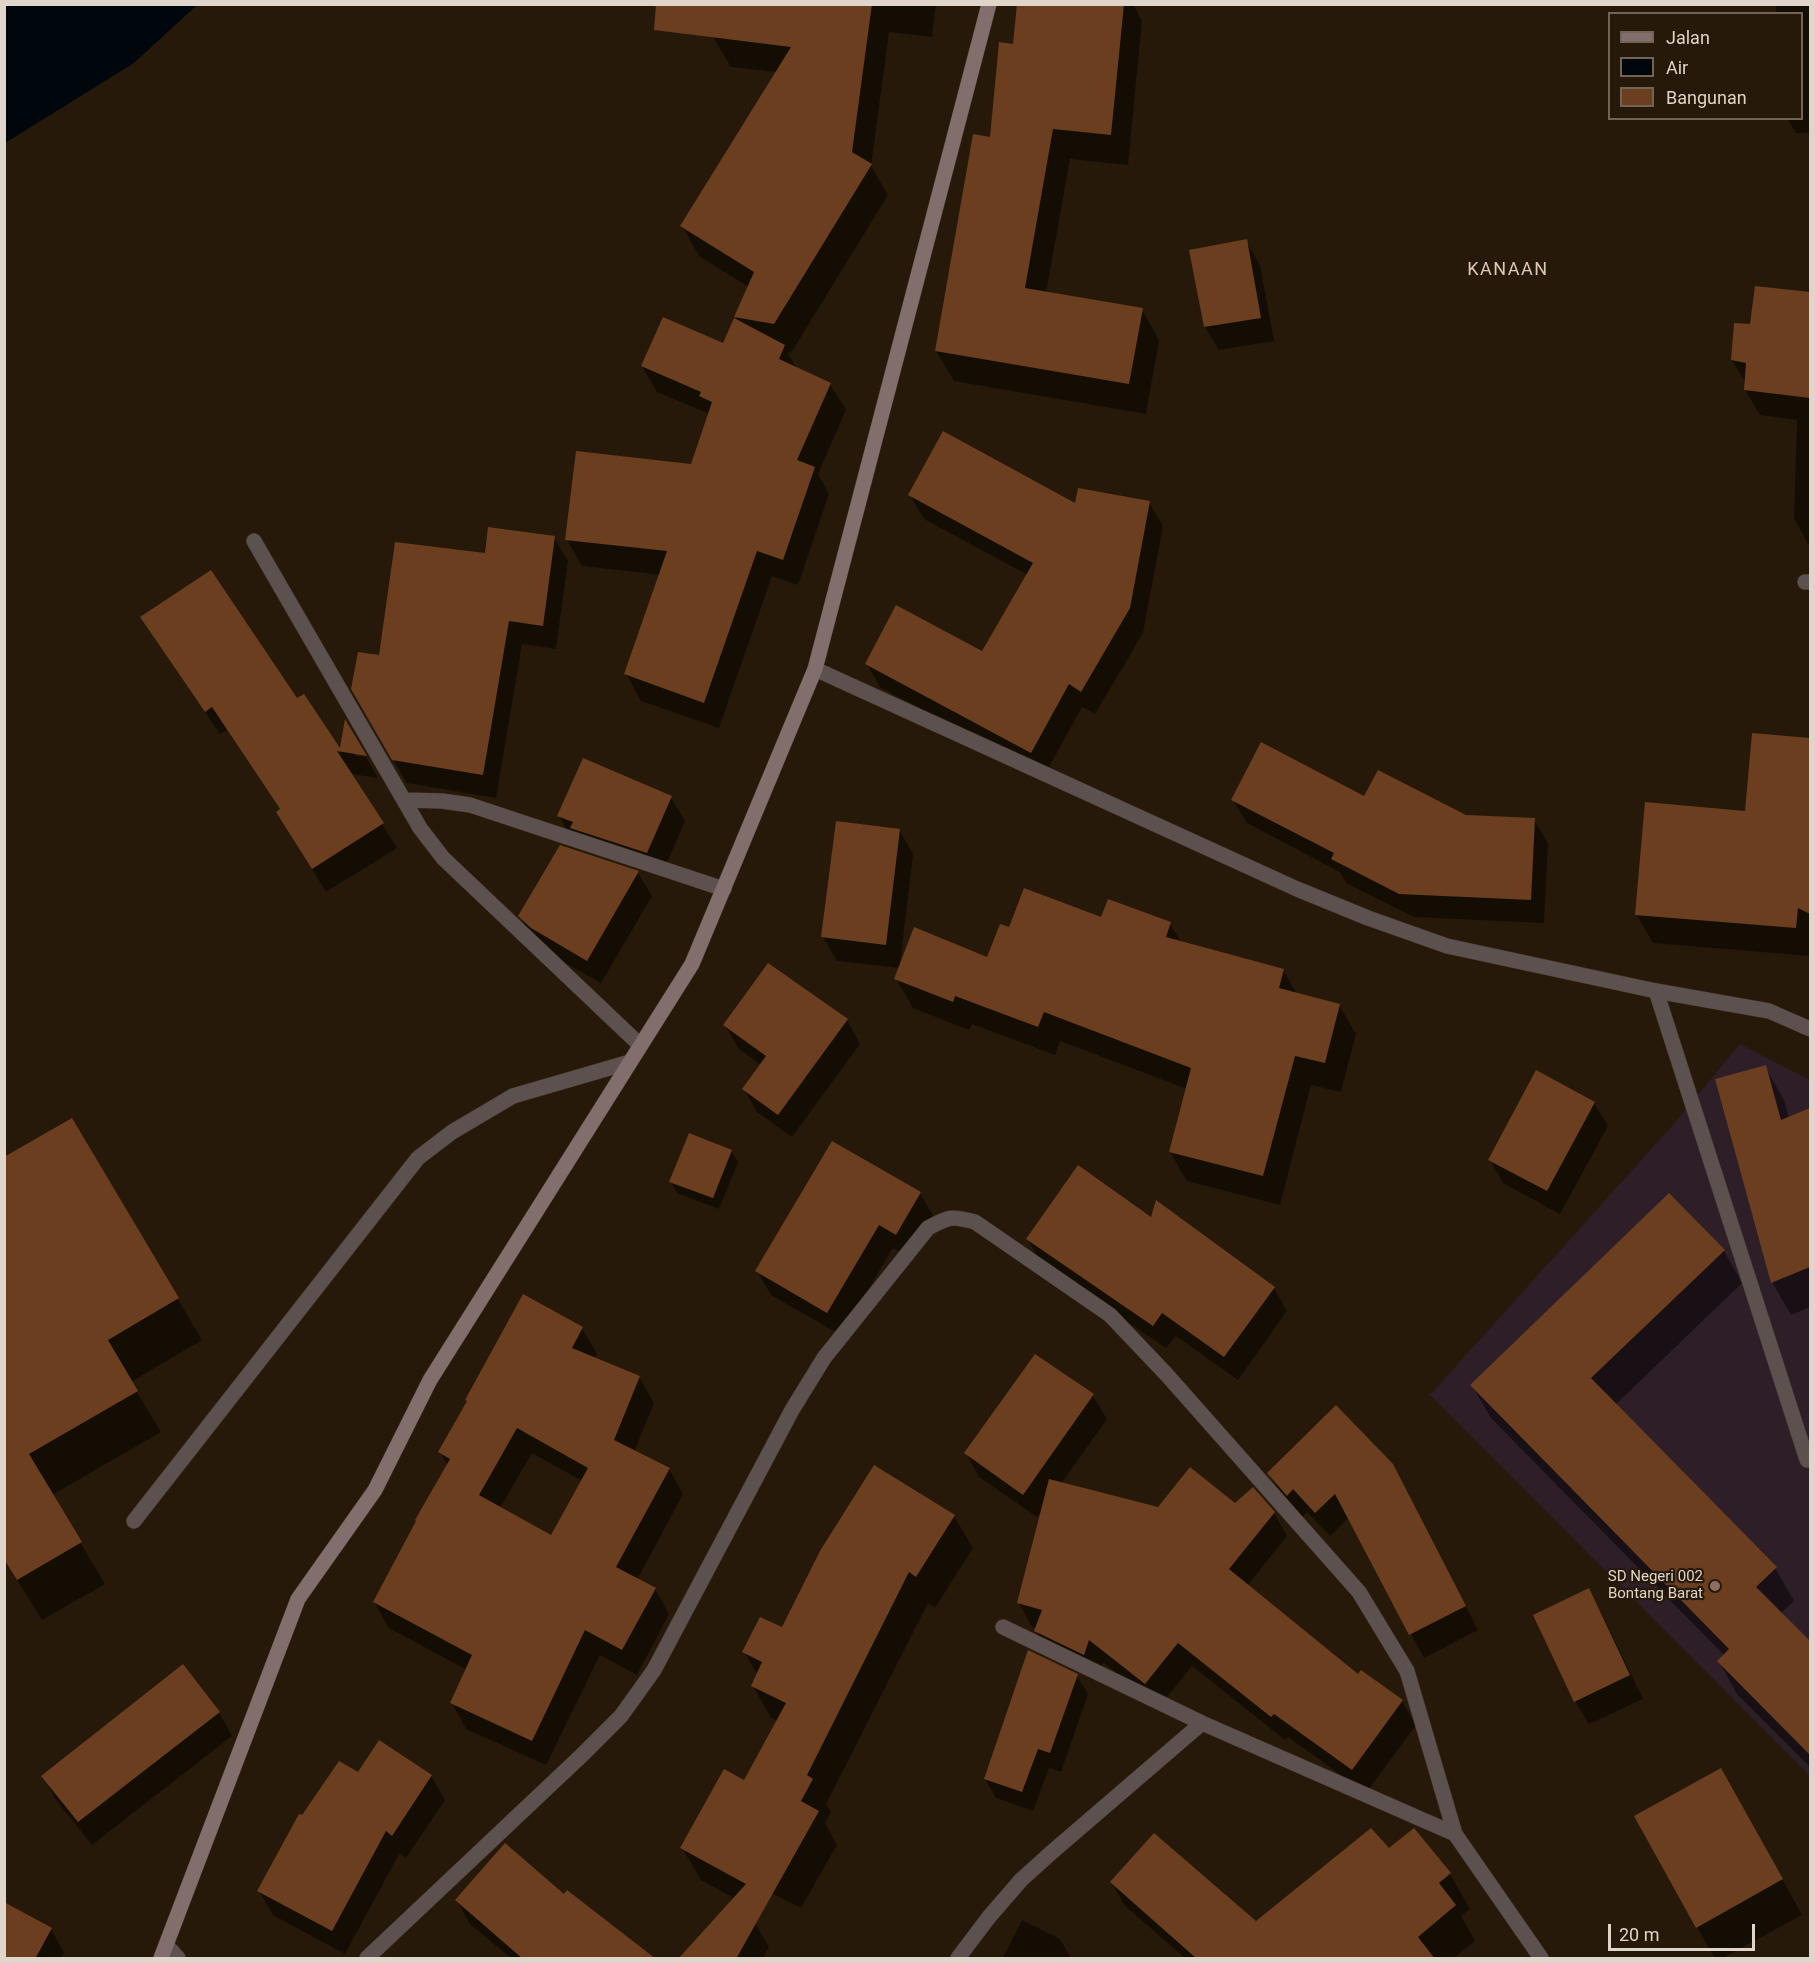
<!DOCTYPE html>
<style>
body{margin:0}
#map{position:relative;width:1815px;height:1963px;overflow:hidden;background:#271909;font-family:Roboto,sans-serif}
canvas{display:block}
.frame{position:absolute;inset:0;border:6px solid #dfd5cb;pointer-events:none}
.legend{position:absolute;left:1608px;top:12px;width:195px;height:108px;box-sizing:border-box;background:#271909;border:2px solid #716457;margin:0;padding:8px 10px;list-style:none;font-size:18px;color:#dfd5cb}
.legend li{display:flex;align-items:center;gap:12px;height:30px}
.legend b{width:30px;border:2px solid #716457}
.scale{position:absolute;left:1608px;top:1924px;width:147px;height:27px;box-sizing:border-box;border:3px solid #dfd5cb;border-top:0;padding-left:8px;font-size:18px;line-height:21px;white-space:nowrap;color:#dfd5cb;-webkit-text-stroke:4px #271909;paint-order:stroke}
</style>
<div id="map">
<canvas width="1815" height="1963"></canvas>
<div class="frame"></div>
<ul class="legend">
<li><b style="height:8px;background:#826f6d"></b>Jalan</li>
<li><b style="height:16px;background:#00070c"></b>Air</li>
<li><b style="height:16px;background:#6b3e1f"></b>Bangunan</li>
</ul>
<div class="scale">20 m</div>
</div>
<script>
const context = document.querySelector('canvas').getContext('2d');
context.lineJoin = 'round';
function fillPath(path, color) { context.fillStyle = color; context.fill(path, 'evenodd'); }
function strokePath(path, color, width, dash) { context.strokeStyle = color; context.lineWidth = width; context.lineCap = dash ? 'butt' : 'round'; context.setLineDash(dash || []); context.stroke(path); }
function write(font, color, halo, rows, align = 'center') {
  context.font = font + ' Roboto,sans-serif'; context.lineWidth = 4.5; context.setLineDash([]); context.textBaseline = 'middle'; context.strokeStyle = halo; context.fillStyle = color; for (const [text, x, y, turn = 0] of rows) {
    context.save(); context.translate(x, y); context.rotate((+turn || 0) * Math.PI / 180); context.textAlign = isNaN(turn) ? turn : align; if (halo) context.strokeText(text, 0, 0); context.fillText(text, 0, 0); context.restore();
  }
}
fillPath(new Path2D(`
 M 1740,1044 L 1810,1080 L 1810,1776 L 1430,1395 L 1672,1126 Z`), '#2d1e28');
fillPath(new Path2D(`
 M 5,4 L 197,4 L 197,5 L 134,63 L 5,143 Z`), '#00070c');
fillPath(new Path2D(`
 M 717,4 L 936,4 L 932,37 L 889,32 L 871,166 L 888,195 L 791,353 L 787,352 L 797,369 L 830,384 L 846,410 L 818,474 L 829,494 L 798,585 L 772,576 L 719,728 L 641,701 L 626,674 L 661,575 L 582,566 L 567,540 L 692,465 L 710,414 L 657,392 L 642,366 L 723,345 L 739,322 L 736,317 L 749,287 L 699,256 L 682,226 L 777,72 L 731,67 L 713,37 Z
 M 1018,4 L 1133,4 L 1142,21 L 1128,165 L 1070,159 L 1046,293 L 1142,310 L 1159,340 L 1146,414 L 954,381 L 936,351 L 1015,46 Z
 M 1776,4 L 1810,4 L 1810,133 L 1796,133 L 1787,118 L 1802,118 L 1802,14 L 1776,14 Z
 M 1246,241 L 1260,265 L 1274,341 L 1219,350 L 1205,327 L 1191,251 Z
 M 1756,288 L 1810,294 L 1810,544 L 1808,544 L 1794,518 L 1797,420 L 1760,415 L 1745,390 L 1746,384 L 1732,360 L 1752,326 Z
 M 910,495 L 1076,505 L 1149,502 L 1163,526 L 1143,633 L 1095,714 L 1082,707 L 1044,776 L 880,687 L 867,664 L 983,653 L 1028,575 L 924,519 Z
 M 554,537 L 568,561 L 556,649 L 522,644 L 496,798 L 407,783 L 352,689 L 380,657 L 486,555 Z
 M 142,617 L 297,700 L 341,752 L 355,752 L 354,755 L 366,757 L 378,778 L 351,774 L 397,848 L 326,892 L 278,813 L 281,811 L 227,730 L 220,734 L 156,641 Z
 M 1753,735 L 1810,740 L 1810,956 L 1653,943 L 1636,914 L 1746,812 Z
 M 583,760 L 671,798 L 685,821 L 661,876 L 585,851 L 580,843 L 572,839 L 559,816 Z
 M 1365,798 L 1466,817 L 1534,820 L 1548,843 L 1544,923 L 1414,917 L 1346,883 L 1340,872 L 1247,823 L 1233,800 Z
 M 900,831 L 913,854 L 900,965 L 988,959 L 1010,929 L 1102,919 L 1170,924 L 1182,943 L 1283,970 L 1297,994 L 1339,1005 L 1356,1034 L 1341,1092 L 1311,1085 L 1280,1205 L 1187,1181 L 1170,1152 L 1187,1089 L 1060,1041 L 1055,1055 L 972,1024 L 969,1030 L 913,1008 L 896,978 L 900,968 L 837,961 L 823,937 Z
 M 560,847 L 638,873 L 652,896 L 601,983 L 546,952 L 534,940 L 520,916 Z
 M 847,1020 L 860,1044 L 792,1137 L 757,1112 L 744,1089 L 761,1065 L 738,1048 L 725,1025 Z
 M 1765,1067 L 1784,1100 L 1789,1119 L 1810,1110 L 1810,1307 L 1791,1315 L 1772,1282 Z
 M 1594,1103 L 1608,1126 L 1560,1214 L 1503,1183 L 1490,1160 Z
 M 72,1120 L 202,1340 L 131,1382 L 161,1432 L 52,1495 L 105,1584 L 42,1620 L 4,1559 Z
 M 731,1151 L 738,1162 L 719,1209 L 677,1193 L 671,1182 Z
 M 920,1193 L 934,1217 L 910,1258 L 893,1248 L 841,1335 L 771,1295 L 757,1271 Z
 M 1152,1219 L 1274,1288 L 1287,1311 L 1238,1380 L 1176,1336 L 1166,1348 L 1041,1263 L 1028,1239 Z
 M 1724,1251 L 1742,1283 L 1615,1405 L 1775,1568 L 1794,1601 L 1781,1613 L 1810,1643 L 1810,1767 L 1737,1694 L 1719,1661 L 1725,1656 L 1491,1418 L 1472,1385 Z
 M 582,1328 L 597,1354 L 594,1359 L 639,1377 L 654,1403 L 634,1452 L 669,1469 L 683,1494 L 637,1580 L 655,1589 L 669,1614 L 637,1675 L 600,1655 L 546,1765 L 466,1729 L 452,1703 L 467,1670 L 389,1628 L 374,1602 L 448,1466 L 440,1452 ZM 532,1453 L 582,1481 L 552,1537 L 500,1508 Z
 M 1035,1356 L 1093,1396 L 1107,1419 L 1061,1484 L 1158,1509 L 1236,1505 L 1274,1513 L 1287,1536 L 1247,1586 L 1358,1676 L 1402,1701 L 1416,1725 L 1366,1793 L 1288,1737 L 1285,1740 L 1192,1666 L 1159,1707 L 1103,1662 L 1097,1678 L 1050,1655 L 1036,1631 L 1037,1628 L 1032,1627 L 1019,1603 L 1043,1510 L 1037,1517 L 979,1477 L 966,1453 Z
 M 1269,1473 L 1406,1490 L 1478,1630 L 1424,1658 L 1349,1517 L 1330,1536 L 1307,1512 L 1301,1519 L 1282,1497 Z
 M 954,1516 L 973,1548 L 935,1608 L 928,1603 L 826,1804 L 831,1812 L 825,1823 L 837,1845 L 801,1908 L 761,1888 L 750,1907 L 701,1880 L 682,1848 L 744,1782 L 778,1721 L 771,1718 L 753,1686 L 758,1675 L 744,1652 L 782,1629 Z
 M 1588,1590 L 1602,1614 L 1643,1699 L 1589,1724 L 1575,1701 Z
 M 1076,1675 L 1088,1694 L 1061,1772 L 1049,1768 L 1033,1811 L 996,1798 L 985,1779 Z
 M 219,1712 L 232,1736 L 92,1845 L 56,1800 L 43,1776 Z
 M 358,1774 L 431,1776 L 445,1800 L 406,1858 L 399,1854 L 345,1954 L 273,1915 L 259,1891 Z
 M 1741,1805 L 1802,1915 L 1723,1958 L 1715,1958 L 1697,1927 Z
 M 1389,1850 L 1450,1874 L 1470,1909 L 1461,1916 L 1475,1941 L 1454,1958 L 1310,1958 Z
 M 1111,1882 L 1252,1958 L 1185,1958 L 1125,1906 Z
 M 564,1896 L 653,1958 L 511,1958 L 470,1924 L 457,1901 Z
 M 1022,1920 L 1060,1939 L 1071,1958 L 1003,1958 Z
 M 756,1924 L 769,1947 L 763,1958 L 680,1958 Z
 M 51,1929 L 64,1953 L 61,1958 L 4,1958 Z`), '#0007');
fillPath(new Path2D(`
 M 656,4 L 872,4 L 852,152 L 872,164 L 774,324 L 734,317 L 754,272 L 680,226 L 791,47 L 654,30 Z
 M 1017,4 L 1124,4 L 1111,135 L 1053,129 L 1025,288 L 1143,308 L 1129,384 L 935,351 L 973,134 L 990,137 L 999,42 L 1013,44 Z
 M 1247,239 L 1261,318 L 1204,327 L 1189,250 Z
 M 1755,286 L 1810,292 L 1810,398 L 1744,390 L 1746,363 L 1731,360 L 1734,323 L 1750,324 Z
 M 663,317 L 723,343 L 734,318 L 785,345 L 779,359 L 831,383 L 797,460 L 815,467 L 783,560 L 757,551 L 704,703 L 624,674 L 667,551 L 565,540 L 576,451 L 691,464 L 712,402 L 699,396 L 701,392 L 641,366 Z
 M 943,431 L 1075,503 L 1078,488 L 1150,501 L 1130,608 L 1081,692 L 1069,684 L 1031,753 L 865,664 L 896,605 L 982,651 L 1033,563 L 908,495 Z
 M 488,527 L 555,536 L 543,626 L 509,621 L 483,775 L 392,760 L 351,689 L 358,652 L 379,655 L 395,542 L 485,553 Z
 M 211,570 L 297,698 L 304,694 L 340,748 L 345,719 L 367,756 L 337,751 L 384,823 L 312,869 L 276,812 L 280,809 L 212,707 L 205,712 L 140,617 Z
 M 1752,733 L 1810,738 L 1810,914 L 1798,908 L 1796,928 L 1635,915 L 1645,802 L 1745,811 Z
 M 1261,742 L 1364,796 L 1378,770 L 1466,815 L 1535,818 L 1531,900 L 1399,894 L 1331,859 L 1334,853 L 1231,800 Z
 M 583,758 L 672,796 L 647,853 L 570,828 L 573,822 L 557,816 Z
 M 836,821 L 900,829 L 886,945 L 821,937 Z
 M 560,845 L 639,871 L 587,961 L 531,928 L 518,916 Z
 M 1024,888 L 1101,917 L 1108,899 L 1171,922 L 1166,937 L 1284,969 L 1279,988 L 1340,1004 L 1325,1063 L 1295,1056 L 1263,1176 L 1169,1152 L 1191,1068 L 1044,1012 L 1038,1027 L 955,996 L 953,1002 L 894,979 L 914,927 L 987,957 L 1000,924 L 1009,927 Z
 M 768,963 L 848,1019 L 778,1115 L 742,1089 L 766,1056 L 723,1025 Z
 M 1766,1065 L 1781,1120 L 1810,1108 L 1810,1267 L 1771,1283 L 1715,1079 Z
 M 1536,1070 L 1595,1102 L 1547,1191 L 1488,1160 Z
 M 72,1118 L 179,1298 L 108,1340 L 138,1391 L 29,1454 L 82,1542 L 17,1580 L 4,1559 L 4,1157 Z
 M 689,1133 L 732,1150 L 713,1198 L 669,1182 Z
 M 832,1141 L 921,1192 L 896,1235 L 879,1225 L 827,1313 L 755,1271 Z
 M 1078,1165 L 1151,1217 L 1156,1200 L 1275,1287 L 1224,1357 L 1162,1313 L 1153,1326 L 1026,1239 Z
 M 1669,1193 L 1725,1250 L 1591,1378 L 1777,1567 L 1756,1587 L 1810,1641 L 1810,1755 L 1717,1661 L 1729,1649 L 1470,1385 Z
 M 523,1294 L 583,1327 L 572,1348 L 640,1376 L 614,1440 L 670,1468 L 616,1567 L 656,1588 L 622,1650 L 585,1630 L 532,1741 L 450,1703 L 472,1655 L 373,1602 L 416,1521 L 415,1520 L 450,1459 L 438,1452 L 467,1401 L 465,1400 ZM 517,1428 L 588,1468 L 551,1535 L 479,1495 Z
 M 1035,1354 L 1094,1394 L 1023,1495 L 964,1453 Z
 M 1336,1405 L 1393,1464 L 1466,1606 L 1409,1635 L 1335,1494 L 1315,1513 L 1293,1489 L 1287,1496 L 1267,1473 Z
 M 874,1465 L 955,1515 L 916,1577 L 909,1572 L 807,1775 L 813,1779 L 801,1801 L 819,1811 L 736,1959 L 678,1959 L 746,1884 L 680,1848 L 724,1769 L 744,1780 L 786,1703 L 751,1686 L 762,1662 L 742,1652 L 760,1617 L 782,1627 L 820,1551 Z
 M 1190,1467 L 1235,1503 L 1253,1487 L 1275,1512 L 1229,1569 L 1358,1674 L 1361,1670 L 1403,1700 L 1352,1770 L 1274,1714 L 1271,1717 L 1178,1643 L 1145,1684 L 1089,1640 L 1084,1655 L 1034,1631 L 1042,1610 L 1017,1603 L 1049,1479 L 1158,1507 Z
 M 1589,1588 L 1630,1675 L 1574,1702 L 1533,1615 Z
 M 1028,1650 L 1078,1674 L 1050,1753 L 1038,1749 L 1022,1792 L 984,1779 Z
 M 183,1664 L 220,1712 L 78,1822 L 41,1776 Z
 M 379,1740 L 432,1775 L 392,1836 L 386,1831 L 332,1931 L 257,1891 L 299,1814 L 302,1815 L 339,1761 L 358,1772 Z
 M 1721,1768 L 1783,1879 L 1696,1928 L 1634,1816 Z
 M 1371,1828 L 1389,1848 L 1414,1828 L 1451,1873 L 1439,1883 L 1456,1905 L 1418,1937 L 1435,1959 L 1197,1959 L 1110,1882 L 1154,1833 L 1256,1921 Z
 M 505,1843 L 564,1894 L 567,1890 L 656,1959 L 523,1959 L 455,1900 Z
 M 4,1902 L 52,1928 L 35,1959 L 4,1959 Z`), '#6b3e1f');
const lane = new Path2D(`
 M 1656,991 L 1807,1460
 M 134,1521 L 418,1158 L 452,1132 L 513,1096 L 630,1062`);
const street = new Path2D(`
 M 254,541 L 420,828 L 443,858 L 640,1045
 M 1805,582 L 1810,582
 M 815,669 L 1297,889 L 1368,918 L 1447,946 L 1656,991 L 1769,1011 L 1810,1029
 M 404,800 L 442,801 L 470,805 L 724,889
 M 1003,1627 L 1202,1723
 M 167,1946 L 178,1958
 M 367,1958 L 581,1756 L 621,1716 L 654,1670 L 792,1410 L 824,1358 L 928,1228 C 950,1216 951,1216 975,1222 L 1110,1315 L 1167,1375 L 1359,1592 L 1407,1671 L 1455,1834 L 1541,1958
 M 958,1958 L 989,1917 L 1021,1880 L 1052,1852 L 1202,1723 L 1455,1834`);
const secondary = new Path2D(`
 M 161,1958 L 298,1599 L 375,1490 L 430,1380 L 692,964 L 815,669 L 989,4`);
strokePath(lane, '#413324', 16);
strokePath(street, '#413324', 16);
strokePath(secondary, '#413324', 16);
strokePath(lane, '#5d5150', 15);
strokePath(street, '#5d5150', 15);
strokePath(secondary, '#826f6d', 15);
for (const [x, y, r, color] of [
 [1715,1586,6,"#8d6e63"]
]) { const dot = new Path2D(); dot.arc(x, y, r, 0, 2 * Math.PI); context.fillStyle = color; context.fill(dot); strokePath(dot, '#271909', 2); }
write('15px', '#dfd5cb', '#271909', [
 ["SD Negeri 002",1703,1577],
 ["Bontang Barat",1703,1594]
], 'right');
context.letterSpacing = '1.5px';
write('18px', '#dcc7b4', '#271909', [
 ["KANAAN",1508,270]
]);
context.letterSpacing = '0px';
</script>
